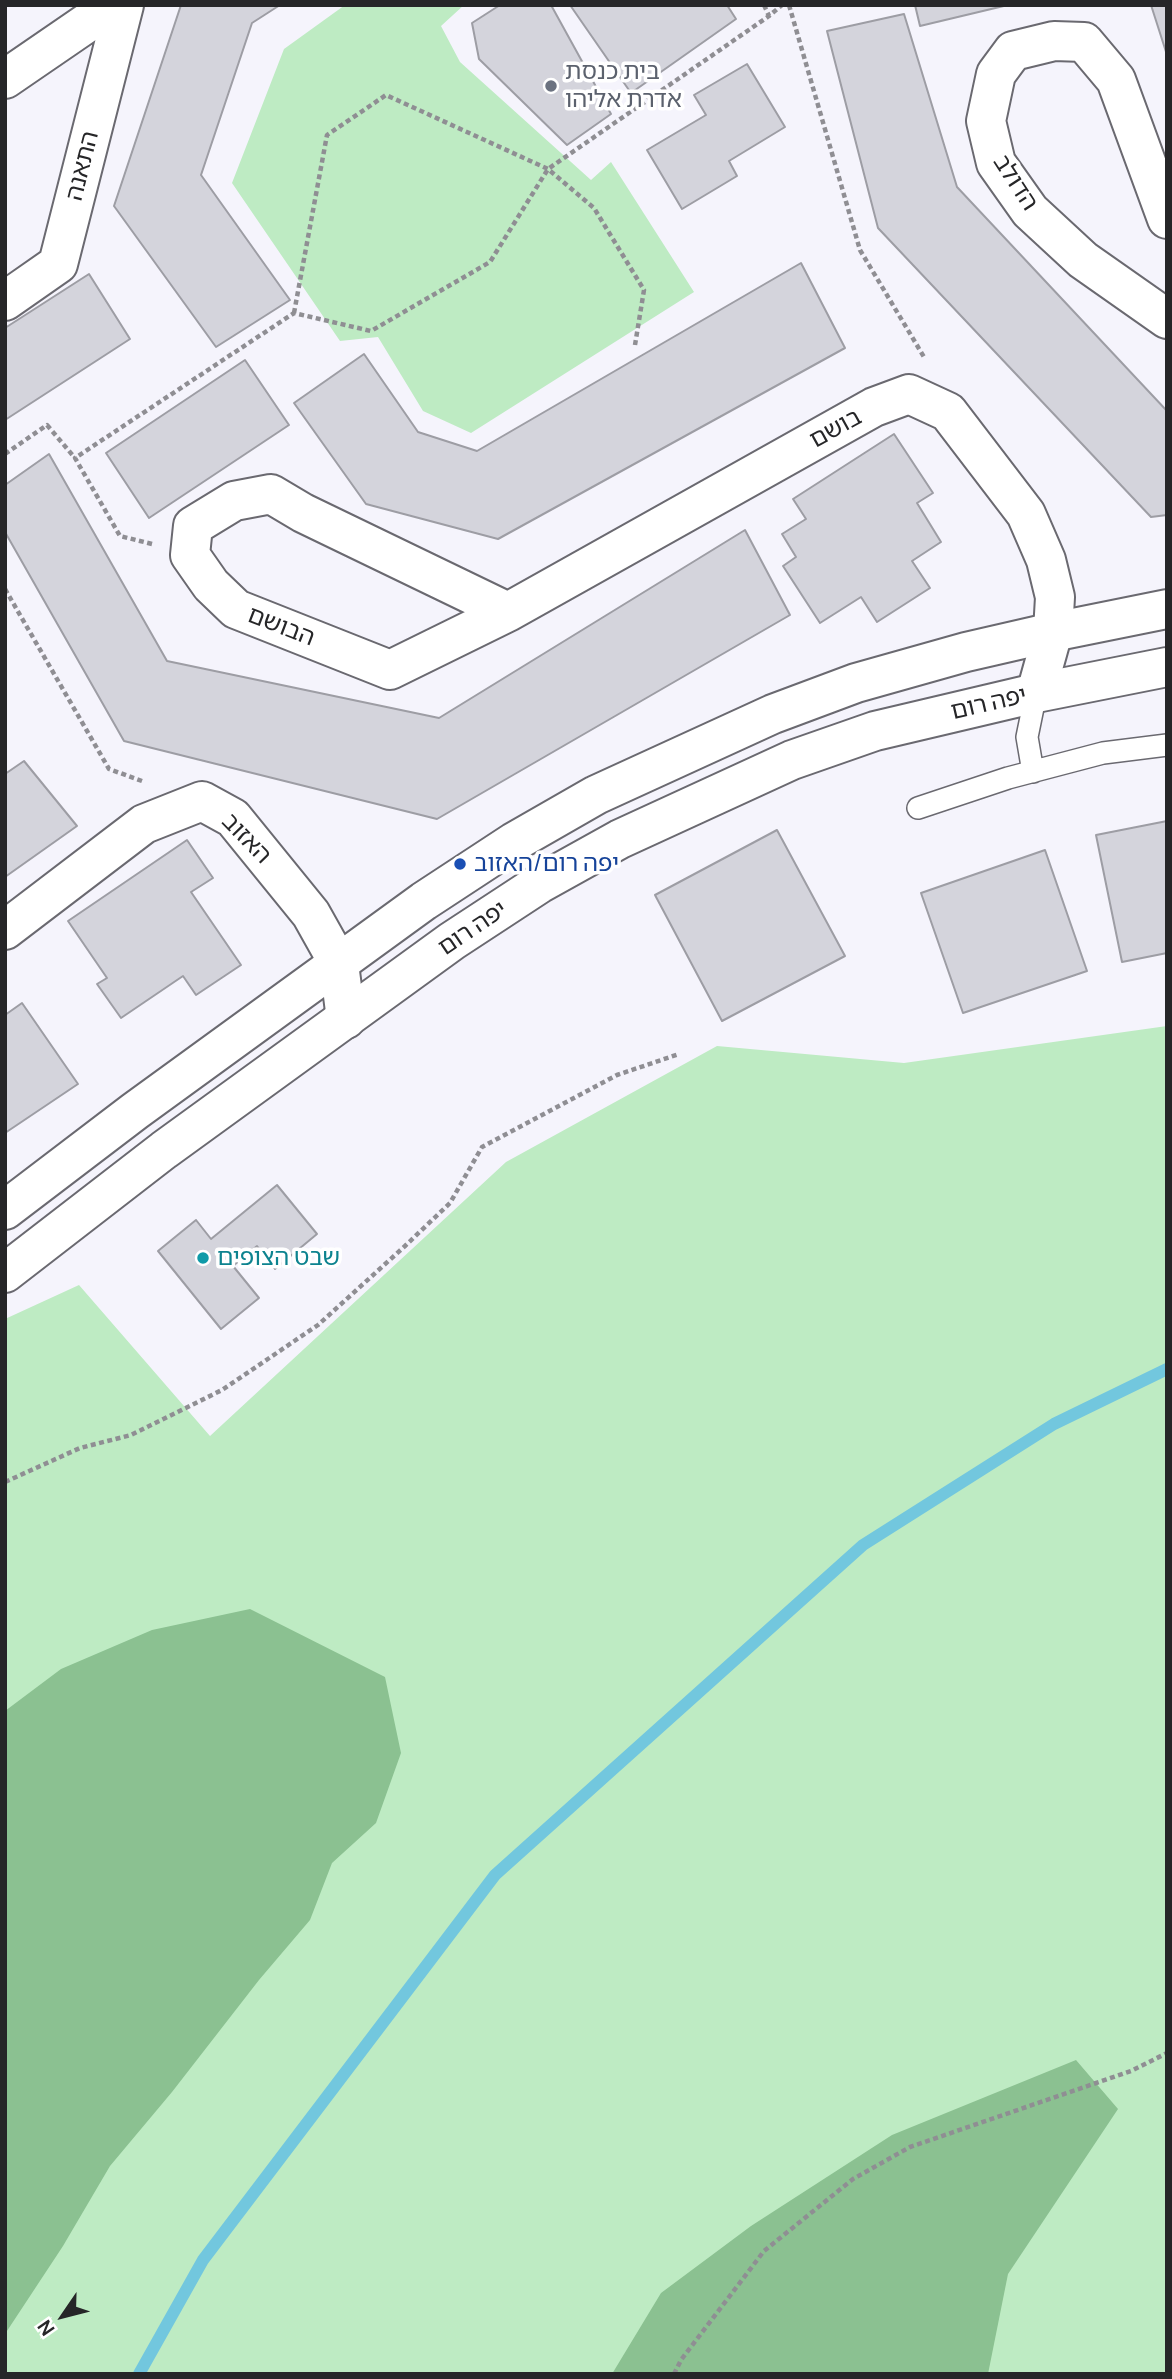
<!DOCTYPE html>
<meta charset="utf-8">
<style>
body{margin:0}
#map{position:relative;width:1172px;height:2379px;overflow:hidden;background:#f5f4fc;font-family:Manrope,sans-serif}
canvas{display:block}
.frame{position:absolute;inset:0;border:7px solid #262628;pointer-events:none}
.north{position:absolute;left:28px;top:2281px;width:70px;height:70px;-webkit-text-stroke:5px #fff;paint-order:stroke;rotate:235deg;font-size:19px;font-weight:700;line-height:28px;text-align:center;color:#262628}
.north::after{content:'';display:block;margin:auto;width:24px;height:32px;background:#262628;clip-path:polygon(50% 0,100% 100%,50% 72%,0 100%)}
</style>
<div id="map">
<canvas width="1172" height="2379"></canvas>
<div class="frame"></div>
<div class="north">N</div>
</div>
<script>
const context = document.querySelector('canvas').getContext('2d');
context.lineJoin = 'round';
function fillPath(path, color) { context.fillStyle = color; context.fill(path, 'evenodd'); }
function strokePath(path, color, width, dash) { context.strokeStyle = color; context.lineWidth = width; context.lineCap = dash ? 'butt' : 'round'; context.setLineDash(dash || []); context.stroke(path); }
function write(font, color, halo, rows, align = 'center') {
  context.font = font + ' Manrope,"Noto Sans Hebrew",sans-serif'; context.lineWidth = 7; context.setLineDash([]); context.textBaseline = 'middle'; context.strokeStyle = halo; context.fillStyle = color; for (const [text, x, y, turn = 0] of rows) {
    context.save(); context.translate(x, y); context.rotate((+turn || 0) * Math.PI / 180); context.textAlign = isNaN(turn) ? turn : align; if (halo) context.strokeText(text, 0, 0); context.fillText(text, 0, 0); context.restore();
  }
}
fillPath(new Path2D(`
 M 345,5 L 464,5 L 441,26 L 460,62 L 591,180 L 611,162 L 694,292 L 471,433 L 423,411 L 378,337 L 340,341 L 232,183 L 284,49 Z
 M 1167,1026 L 1167,2374 L 5,2374 L 5,1319 L 79,1285 L 210,1436 L 506,1162 L 717,1046 L 904,1063 Z`), '#beebc3');
fillPath(new Path2D(`
 M 250,1609 L 385,1677 L 401,1753 L 376,1823 L 332,1863 L 310,1920 L 259,1980 L 172,2092 L 110,2166 L 63,2246 L 5,2334 L 5,1711 L 61,1669 L 152,1630 Z
 M 1076,2060 L 1118,2109 L 1008,2274 L 988,2374 L 612,2374 L 661,2293 L 751,2226 L 892,2135 Z`), '#8bc191');
strokePath(new Path2D(`
 M 139,2374 L 203,2260 L 495,1875 L 863,1545 L 1054,1424 L 1167,1369`), '#72c7de', 12);
const building = new Path2D(`
 M 181,5 L 280,5 L 252,23 L 201,175 L 290,300 L 216,347 L 114,206 Z
 M 500,5 L 551,5 L 611,114 L 567,145 L 479,59 L 472,23 Z
 M 570,5 L 727,5 L 736,19 L 631,93 Z
 M 915,5 L 1008,5 L 920,26 Z
 M 1151,5 L 1167,5 L 1167,55 Z
 M 904,14 L 957,187 L 1167,411 L 1167,515 L 1151,517 L 878,228 L 827,31 Z
 M 747,64 L 785,127 L 729,161 L 737,176 L 682,209 L 647,150 L 706,115 L 694,95 Z
 M 801,263 L 845,348 L 498,539 L 366,504 L 294,403 L 364,354 L 418,432 L 477,451 Z
 M 89,274 L 130,339 L 5,420 L 5,328 Z
 M 245,360 L 289,425 L 149,518 L 106,453 Z
 M 894,434 L 933,493 L 917,503 L 941,542 L 912,561 L 930,588 L 877,622 L 861,597 L 820,623 L 783,566 L 796,557 L 782,534 L 806,519 L 793,499 Z
 M 49,454 L 167,661 L 439,718 L 745,530 L 790,615 L 437,819 L 124,741 L 5,532 L 5,485 Z
 M 24,761 L 77,826 L 5,877 L 5,774 Z
 M 1167,821 L 1167,953 L 1122,962 L 1096,835 Z
 M 777,830 L 845,956 L 722,1021 L 655,895 Z
 M 187,840 L 213,878 L 191,892 L 241,965 L 196,995 L 183,976 L 121,1018 L 97,984 L 107,978 L 68,921 Z
 M 1045,850 L 1087,971 L 963,1013 L 921,893 Z
 M 22,1003 L 78,1084 L 5,1133 L 5,1015 Z
 M 277,1185 L 317,1234 L 275,1269 L 257,1246 L 233,1266 L 259,1298 L 221,1329 L 158,1251 L 196,1220 L 211,1239 Z`);
fillPath(building, '#d4d4dc');
strokePath(building, '#9d9da4', 2);
const lane = new Path2D(`
 M 1033,772 L 1027,737 L 1036,693
 M 918,808 L 1008,778 L 1103,753 L 1167,745`);
const street = new Path2D(`
 M 5,79 L 113,5
 M 1167,219 L 1116,80 L 1084,42 L 1054,41 L 1013,51 L 996,74 L 986,121 L 996,163 L 1030,211 L 1083,260 L 1167,319
 M 5,301 L 58,264 L 124,5
 M 508,612 L 303,513 L 271,494 L 234,501 L 193,526 L 190,555 L 211,585 L 236,609 L 390,670 L 508,612 L 874,407 L 909,394 L 948,412 L 1026,514 L 1046,560 L 1055,597 L 1053,632 L 1036,693
 M 5,930 L 144,824 L 202,801 L 233,818 L 311,914 L 339,964 L 346,1019`);
const secondary = new Path2D(`
 M 5,1210 L 135,1111 L 424,901 L 514,842 L 596,795 L 773,714 L 856,683 L 966,652 L 1053,632 L 1167,609
 M 5,1273 L 164,1150 L 452,941 L 539,884 L 620,839 L 792,760 L 875,731 L 1036,693 L 1167,667`);
strokePath(lane, '#6a6970', 24);
strokePath(street, '#6a6970', 42);
strokePath(secondary, '#6a6970', 42);
strokePath(new Path2D(`
 M 764,5 L 769,16 L 782,5
 M 789,5 L 860,250 L 924,357
 M 294,313 L 327,135 L 386,95 L 548,169 L 594,208 L 644,290 L 635,345
 M 5,454 L 47,425 L 75,458
 M 152,544 L 120,536 L 75,458 L 294,313 L 371,331 L 490,262 L 548,169 L 769,16
 M 5,589 L 109,769 L 142,781
 M 5,1482 L 80,1448 L 131,1435 L 222,1390 L 318,1325 L 405,1246 L 450,1203 L 482,1147 L 617,1075 L 679,1054
 M 674,2374 L 681,2360 L 764,2251 L 853,2179 L 910,2147 L 1131,2071 L 1167,2053`), '#8f8e93', 4.5, [5, 3.5]);
strokePath(lane, '#fff', 21);
strokePath(street, '#fff', 38);
strokePath(secondary, '#fff', 38);
for (const [x, y, r, color] of [
 [551,86,7,"#6b7280"],
 [460,864,7,"#1a4fb4"],
 [203,1258,7,"#0f9aa8"]
]) { const dot = new Path2D(); dot.arc(x, y, r, 0, 2 * Math.PI); context.fillStyle = color; context.fill(dot); strokePath(dot, '#fff', 2.5); }
write('24px', '#5b616d', '#fff', [
 ["בית כנסת",565,72],
 ["אדרת אליהו",565,100]
], 'left');
write('24px', '#262628', '#fff', [
 ["התאנה",83,166,-76],
 ["הדולב",1015,183,57],
 ["בושם",836,429,-29],
 ["הבושם",281,627,21],
 ["יפה רום",989,704,-13],
 ["האזוב",246,839,46],
 ["יפה רום",473,929,-34]
]);
write('24px', '#164399', '#fff', [
 ["יפה רום/האזוב",474,864]
], 'left');
write('24px', '#0d838f', '#fff', [
 ["שבט הצופים",217,1258]
], 'left');
</script>
